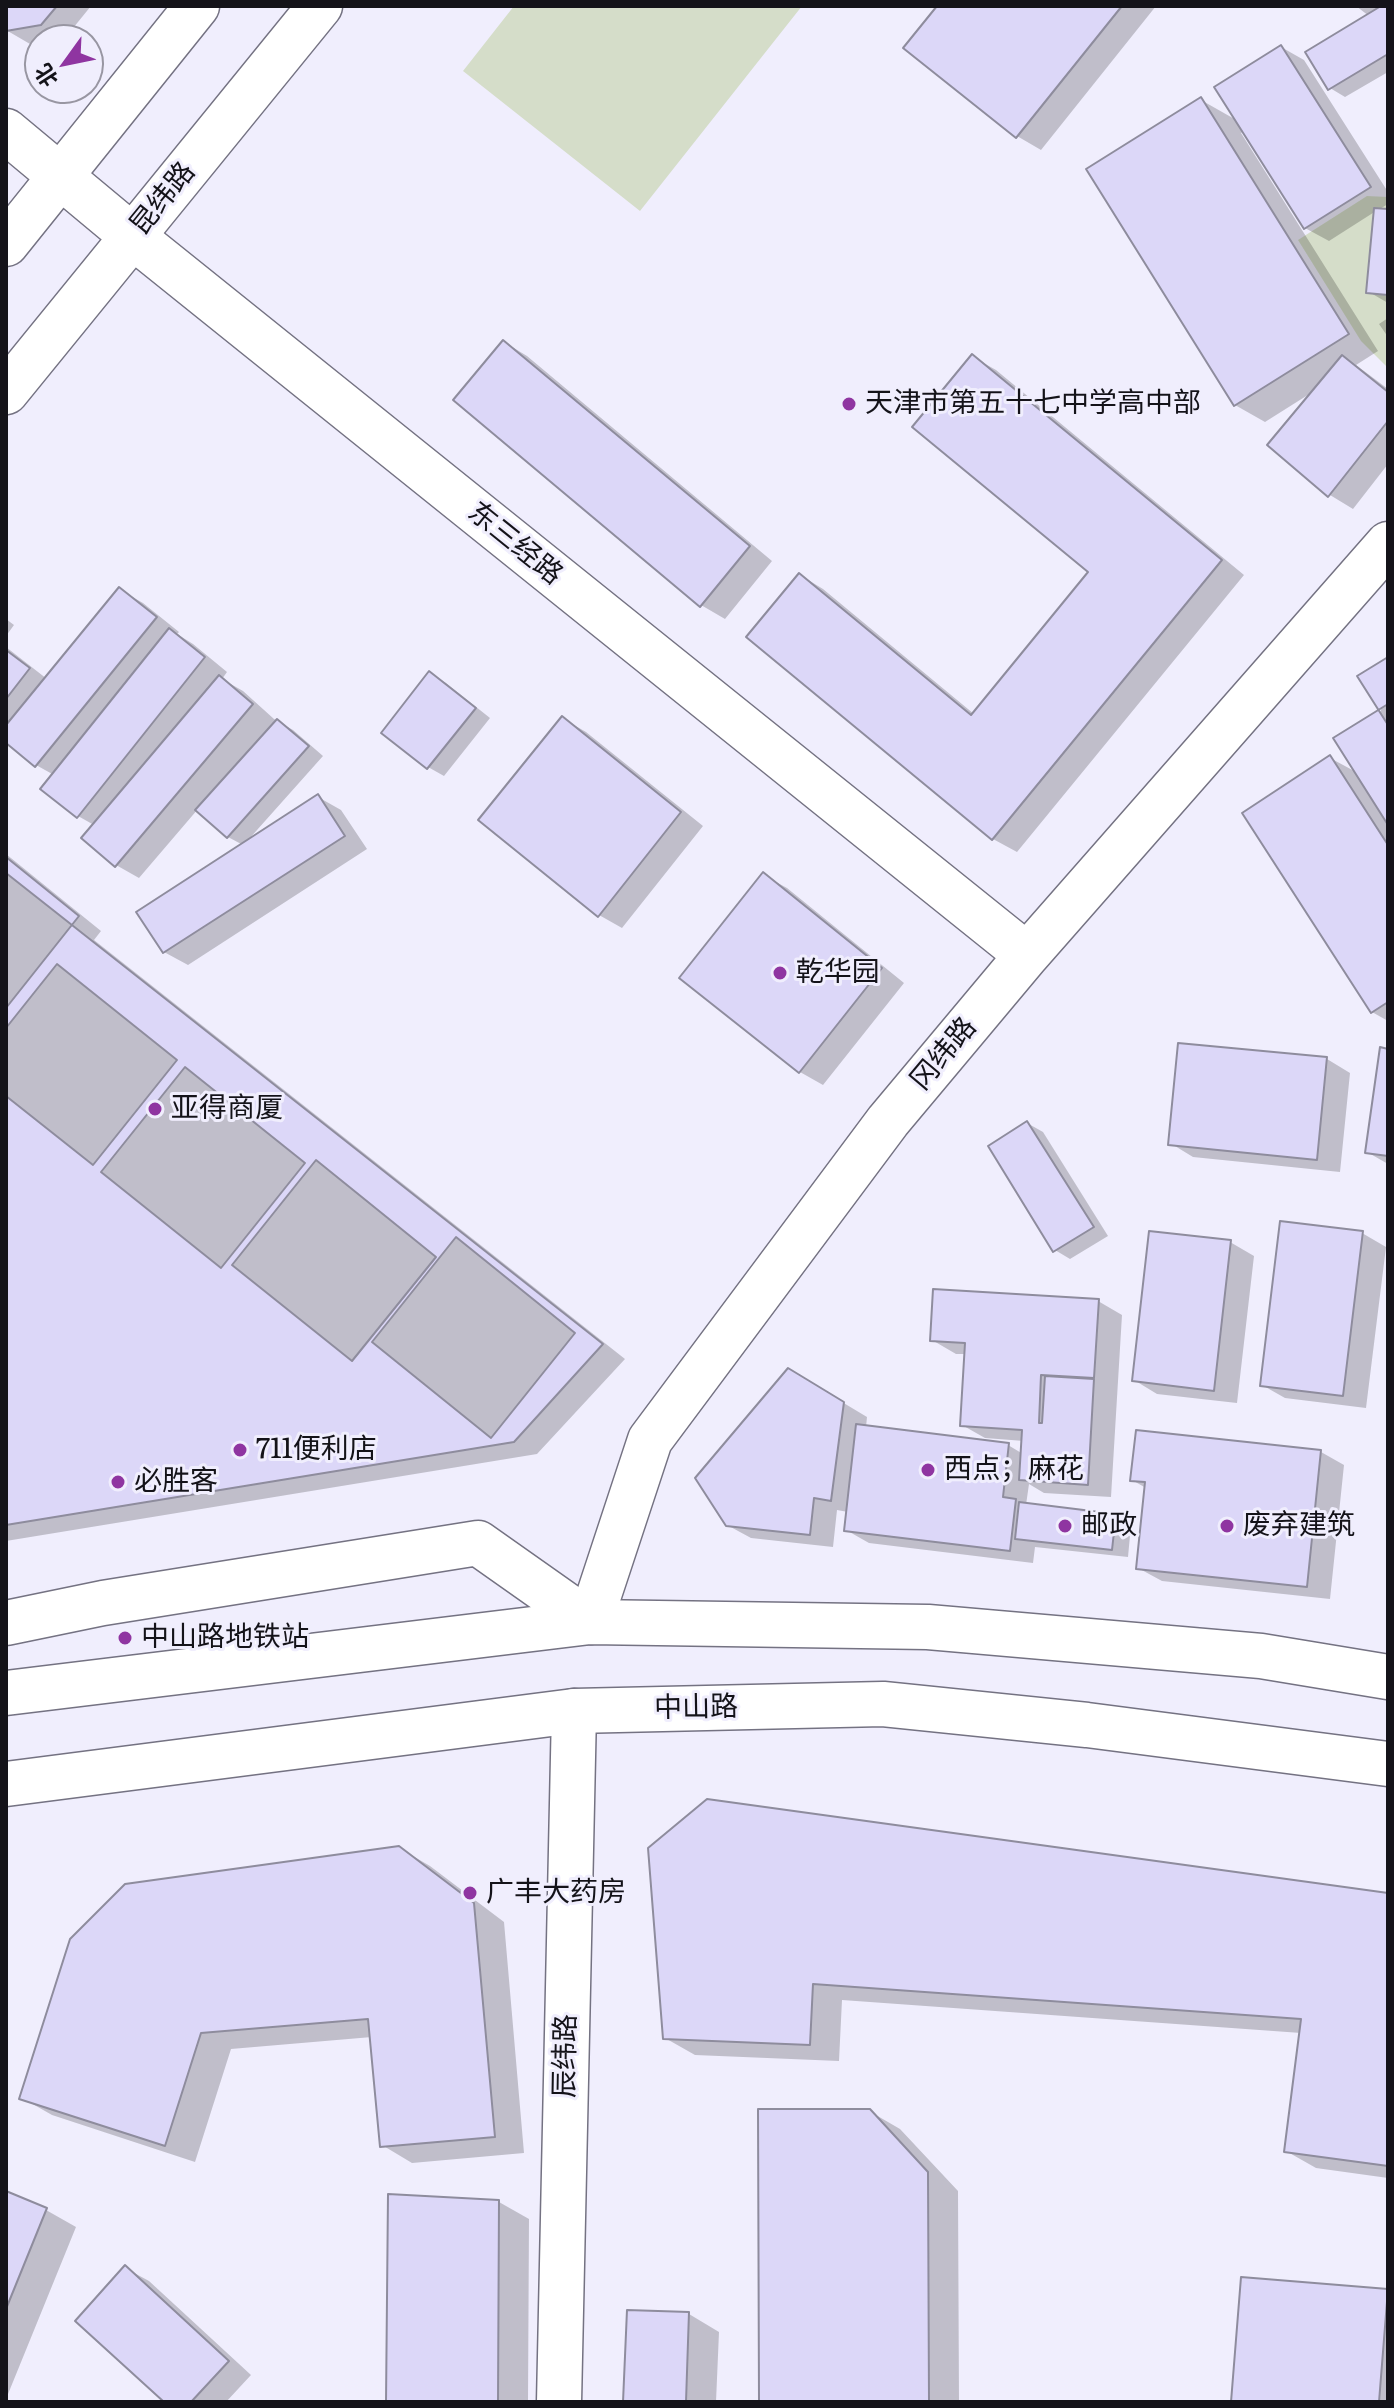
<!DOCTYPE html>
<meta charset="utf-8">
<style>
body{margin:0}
#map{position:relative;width:1394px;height:2408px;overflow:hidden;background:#f0eefd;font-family:Literata,"Noto Sans SC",serif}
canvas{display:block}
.frame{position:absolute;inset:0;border:8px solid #141319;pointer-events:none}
.north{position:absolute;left:24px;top:24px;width:80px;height:80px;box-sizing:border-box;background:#f0eefd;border:2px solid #9896a2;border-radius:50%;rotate:237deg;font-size:22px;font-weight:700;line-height:32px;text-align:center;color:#141319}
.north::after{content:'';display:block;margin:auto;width:28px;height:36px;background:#8f35a1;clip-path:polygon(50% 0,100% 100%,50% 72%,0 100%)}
</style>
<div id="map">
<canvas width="1394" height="2408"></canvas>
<div class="frame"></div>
<div class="north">北</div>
</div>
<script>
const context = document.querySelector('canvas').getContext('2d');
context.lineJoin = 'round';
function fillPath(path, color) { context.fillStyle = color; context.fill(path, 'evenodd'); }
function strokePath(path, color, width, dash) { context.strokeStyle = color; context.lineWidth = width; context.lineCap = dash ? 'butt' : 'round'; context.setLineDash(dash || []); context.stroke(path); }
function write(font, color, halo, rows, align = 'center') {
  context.font = font + ' Literata,"Noto Sans SC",serif'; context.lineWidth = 6; context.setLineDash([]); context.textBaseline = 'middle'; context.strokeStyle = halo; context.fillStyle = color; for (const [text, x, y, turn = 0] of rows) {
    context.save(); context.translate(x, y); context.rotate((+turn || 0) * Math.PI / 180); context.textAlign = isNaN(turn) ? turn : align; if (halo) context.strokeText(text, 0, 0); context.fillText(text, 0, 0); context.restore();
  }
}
fillPath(new Path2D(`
 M 514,6 L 802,6 L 640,211 L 463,71 Z
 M 1367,196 L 1388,197 L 1388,368 L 1361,341 L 1298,240 Z`), '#d5ddc9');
fillPath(new Path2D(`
 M 6,6 L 91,6 L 65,38 L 40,40 L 40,42 L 30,44 L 6,30 Z
 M 939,6 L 1156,6 L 1041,150 L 1017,136 Z
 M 1356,6 L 1388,6 L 1388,72 L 1345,97 L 1330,88 L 1369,16 Z
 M 1281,47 L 1304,60 L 1388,192 L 1388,204 L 1378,210 L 1388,211 L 1388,303 L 1369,292 L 1376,211 L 1329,241 L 1305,228 L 1244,131 L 1241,133 L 1378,351 L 1356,365 L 1388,389 L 1388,464 L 1353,509 L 1330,495 L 1269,445 L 1311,393 L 1265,422 L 1235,405 L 1201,100 L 1238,121 Z
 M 1388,318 L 1388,337 L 1379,324 Z
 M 504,342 L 527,356 L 772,561 L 725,619 L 701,605 Z
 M 973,357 L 996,370 L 1244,575 L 1017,852 L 993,839 L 749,637 L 800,575 L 823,589 L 974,714 L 1091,571 Z
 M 120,590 L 143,603 L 179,632 L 177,634 L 193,644 L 227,672 L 222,679 L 243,691 L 274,719 L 293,730 L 323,756 L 249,839 L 318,797 L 341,810 L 367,849 L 188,965 L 164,952 L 243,845 L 228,837 L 198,809 L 139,878 L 116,865 L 94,825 L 78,816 L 54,775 L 36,765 L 7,741 L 6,743 L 6,647 L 47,679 Z
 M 6,619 L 14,625 L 6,636 Z
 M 1388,660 L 1388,1021 L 1372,1012 L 1330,758 L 1358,773 L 1381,710 Z
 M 430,674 L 446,683 L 490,718 L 444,776 L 428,767 L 384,732 Z
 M 562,718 L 586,732 L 703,826 L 622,928 L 599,915 Z
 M 6,854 L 101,931 L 94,940 L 625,1359 L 537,1454 L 6,1541 Z
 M 763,875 L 787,888 L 904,983 L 823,1085 L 800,1072 Z
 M 1388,1051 L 1388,1164 L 1367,1152 Z
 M 1327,1059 L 1350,1073 L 1340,1172 L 1193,1157 L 1170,1143 Z
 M 1027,1123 L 1043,1132 L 1108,1236 L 1070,1259 L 1055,1250 Z
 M 1362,1233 L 1386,1247 L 1366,1408 L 1285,1398 L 1262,1385 Z
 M 1230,1242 L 1254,1256 L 1237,1403 L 1157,1394 L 1134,1380 Z
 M 1098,1301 L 1122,1315 L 1111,1497 L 1044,1493 L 1029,1484 L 1026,1505 L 1116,1516 L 1131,1525 L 1128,1557 L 1035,1547 L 1033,1563 L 869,1543 L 846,1530 L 848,1512 L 837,1510 L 833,1547 L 751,1538 L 727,1525 L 812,1384 L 867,1417 L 866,1427 L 1008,1445 L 1023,1454 L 1024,1441 L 985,1438 L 962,1425 L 966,1354 L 956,1354 L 932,1340 Z
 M 1321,1452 L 1344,1465 L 1330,1599 L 1162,1581 L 1138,1568 L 1146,1488 L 1132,1480 Z
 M 399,1848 L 430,1866 L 504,1922 L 524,2153 L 412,2163 L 382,2145 L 372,2037 L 231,2049 L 195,2162 L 52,2115 L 22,2098 Z
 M 650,1849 L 1388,1895 L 1388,2178 L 1316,2168 L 1286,2151 L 1301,2033 L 842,2000 L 839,2061 L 695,2055 L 665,2038 Z
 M 869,2111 L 900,2129 L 958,2191 L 959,2402 L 761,2402 Z
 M 6,2193 L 46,2210 L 76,2227 L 6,2399 Z
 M 499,2202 L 529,2219 L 528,2402 L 388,2402 Z
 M 125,2268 L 149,2281 L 251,2375 L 226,2402 L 167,2402 Z
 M 1387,2291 L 1388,2402 L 1233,2402 Z
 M 689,2314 L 719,2332 L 716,2402 L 625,2402 Z`), '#0003');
const building = new Path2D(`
 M 6,6 L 57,6 L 41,25 L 6,31 Z
 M 937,6 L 1122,6 L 1016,138 L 903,48 Z
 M 1381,6 L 1388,6 L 1388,54 L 1328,90 L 1305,52 Z
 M 1281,45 L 1371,187 L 1304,229 L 1214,87 Z
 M 1201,97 L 1349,334 L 1234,406 L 1086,169 Z
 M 1374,208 L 1388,209 L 1388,295 L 1366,293 Z
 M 503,340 L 750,546 L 700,607 L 453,400 Z
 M 972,354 L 1222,560 L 992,840 L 746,637 L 799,573 L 971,715 L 1088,572 L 912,427 Z
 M 1342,355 L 1388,392 L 1388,421 L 1328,497 L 1267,445 Z
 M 119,587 L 157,617 L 35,767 L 6,743 L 6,725 Z
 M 169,628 L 205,657 L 77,818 L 40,789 Z
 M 6,650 L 30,668 L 6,699 Z
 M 1388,657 L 1388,725 L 1357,676 Z
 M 429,671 L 476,708 L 427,769 L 381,733 Z
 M 219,675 L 253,704 L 115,867 L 81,838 Z
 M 1388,704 L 1388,825 L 1333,738 Z
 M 562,716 L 681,812 L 598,917 L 478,820 Z
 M 277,719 L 309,746 L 227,838 L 195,810 Z
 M 1330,755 L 1388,845 L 1388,1002 L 1371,1013 L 1242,813 Z
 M 318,794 L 345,836 L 163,953 L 136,912 Z
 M 6,857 L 79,916 L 6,1008 Z
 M 763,872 L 882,968 L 799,1073 L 679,978 Z
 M 6,873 L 603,1344 L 514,1442 L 6,1525 Z
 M 57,964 L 177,1060 L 93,1165 L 6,1096 L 6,1028 Z
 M 1178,1043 L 1327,1057 L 1317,1160 L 1168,1145 Z
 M 1380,1047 L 1388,1049 L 1388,1156 L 1365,1153 Z
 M 185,1067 L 305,1163 L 221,1268 L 101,1172 Z
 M 1027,1121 L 1094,1227 L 1053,1252 L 988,1146 Z
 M 316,1160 L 436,1257 L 352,1361 L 232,1265 Z
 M 1280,1221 L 1363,1231 L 1343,1396 L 1260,1386 Z
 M 1149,1231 L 1231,1240 L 1214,1391 L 1132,1381 Z
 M 456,1237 L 575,1333 L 491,1438 L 372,1342 Z
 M 933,1289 L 1099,1299 L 1094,1378 L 1041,1375 L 1039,1423 L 1042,1423 L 1045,1376 L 1094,1379 L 1088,1485 L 1019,1480 L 1022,1430 L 960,1426 L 965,1343 L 930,1341 Z
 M 788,1368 L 844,1402 L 831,1501 L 814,1498 L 810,1535 L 726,1526 L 695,1478 Z
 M 856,1424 L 1009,1443 L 1003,1497 L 1016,1499 L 1010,1551 L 844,1531 Z
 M 1136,1430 L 1321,1450 L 1307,1587 L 1136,1569 L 1145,1482 L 1130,1481 Z
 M 1019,1502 L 1116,1514 L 1112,1550 L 1015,1539 Z
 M 707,1799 L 1388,1893 L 1388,2166 L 1284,2152 L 1301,2019 L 813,1984 L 810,2045 L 663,2039 L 648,1848 Z
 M 399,1846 L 474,1903 L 495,2137 L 380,2147 L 368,2019 L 201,2033 L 165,2146 L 19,2099 L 70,1939 L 125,1884 Z
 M 758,2109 L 870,2109 L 928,2172 L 929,2402 L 759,2402 Z
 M 6,2191 L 47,2208 L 6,2309 Z
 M 388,2194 L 499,2200 L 498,2402 L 386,2402 Z
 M 125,2265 L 229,2361 L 191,2402 L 164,2402 L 75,2321 Z
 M 1241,2277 L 1388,2289 L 1379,2402 L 1231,2402 Z
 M 627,2310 L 689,2312 L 686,2402 L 623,2402 Z`);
fillPath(building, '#dcd7f8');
strokePath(building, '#8e8c9d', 2);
const minor = new Path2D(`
 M 6,131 L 132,236 L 1027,955
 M 590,1622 L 650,1440 L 888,1121 L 1027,955 L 1388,544
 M 559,2402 L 574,1711`);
const major = new Path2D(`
 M 6,244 L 197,6
 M 6,392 L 320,6
 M 6,1623 L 103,1603 L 478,1543 L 590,1622
 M 6,1693 L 590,1622 L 928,1627 L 1261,1656 L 1388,1677
 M 6,1784 L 574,1711 L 883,1704 L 1087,1725 L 1388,1764`);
strokePath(minor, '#747282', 47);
strokePath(major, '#747282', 47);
strokePath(minor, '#fff', 44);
strokePath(major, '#fff', 44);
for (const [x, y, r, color] of [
 [849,404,8,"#8f35a1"],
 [780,973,8,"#8f35a1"],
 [155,1109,8,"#8f35a1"],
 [240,1450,8,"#8f35a1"],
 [928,1470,8,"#8f35a1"],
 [118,1482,8,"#8f35a1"],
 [1065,1526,8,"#8f35a1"],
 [1227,1526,8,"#8f35a1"],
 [125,1638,8,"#8f35a1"],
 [470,1893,8,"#8f35a1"]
]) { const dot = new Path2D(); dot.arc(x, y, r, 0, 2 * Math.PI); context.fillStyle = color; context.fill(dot); strokePath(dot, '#f0eefd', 3); }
write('28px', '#141319', '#f0eefd', [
 ["昆纬路",163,199,-51],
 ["东三经路",515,544,39],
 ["冈纬路",944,1054,-50],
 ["中山路",696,1708,-1],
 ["辰纬路",566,2056,-89]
]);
write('28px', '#141319', '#f0eefd', [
 ["天津市第五十七中学高中部",865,404],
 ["乾华园",796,973],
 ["亚得商厦",171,1109],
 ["711便利店",256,1450],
 ["西点；麻花",944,1470],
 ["必胜客",134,1482],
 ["邮政",1081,1526],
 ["废弃建筑",1243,1526],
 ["中山路地铁站",141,1638],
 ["广丰大药房",486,1893]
], 'left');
</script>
